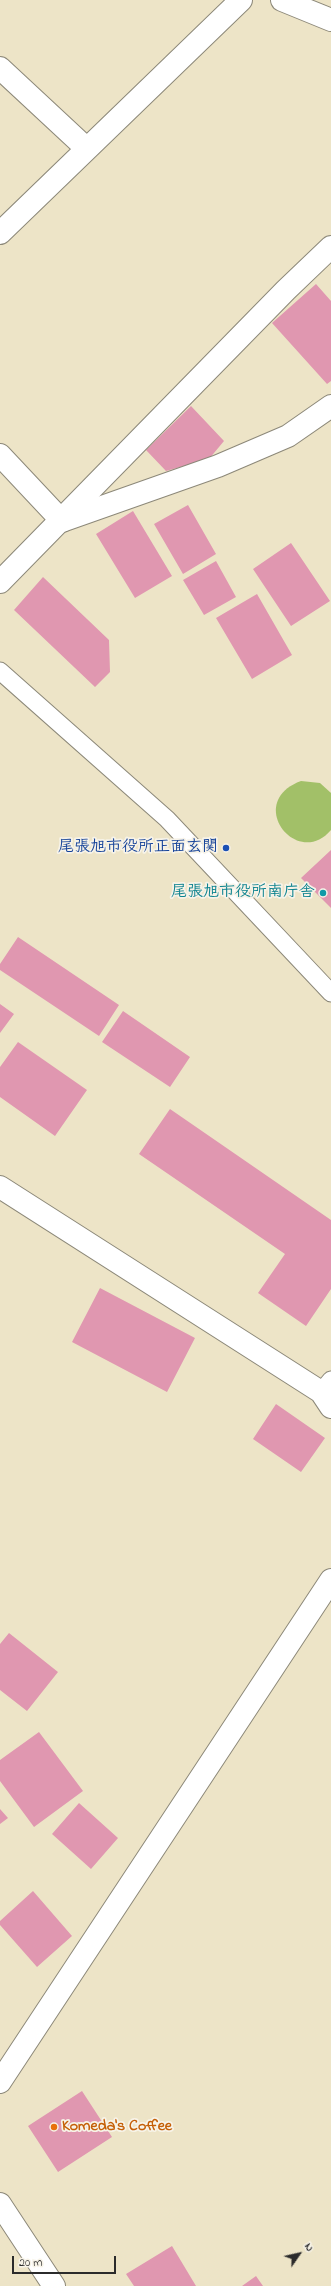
<!DOCTYPE html>
<meta charset="utf-8">
<style>
body{margin:0}
#map{position:relative;width:331px;height:2286px;overflow:hidden;background:#ede4c7;font-family:"Indie Flower",sans-serif}
canvas{display:block}
.north{position:absolute;left:279px;top:2234px;width:40px;height:40px;-webkit-text-stroke:3px #f7f3e8;paint-order:stroke;rotate:56deg;font-size:11px;font-weight:700;line-height:16px;text-align:center;color:#2b2b2b}
.north::after{content:'';display:block;margin:auto;width:14px;height:18px;background:#2b2b2b;clip-path:polygon(50% 0,100% 100%,50% 72%,0 100%)}
.scale{position:absolute;left:12px;top:2256px;width:104px;height:18px;box-sizing:border-box;border:2px solid #2b2b2b;border-top:0;padding-left:5px;font-size:12px;line-height:14px;white-space:nowrap;color:#2b2b2b;-webkit-text-stroke:3px #f7f3e8;paint-order:stroke}
</style>
<div id="map">
<canvas width="331" height="2286"></canvas>
<div class="north">N</div>
<div class="scale">20 m</div>
</div>
<script>
const context = document.querySelector('canvas').getContext('2d');
context.lineJoin = 'round';
function fillPath(path, color) { context.fillStyle = color; context.fill(path, 'evenodd'); }
function strokePath(path, color, width, dash) { context.strokeStyle = color; context.lineWidth = width; context.lineCap = dash ? 'butt' : 'round'; context.setLineDash(dash || []); context.stroke(path); }
function write(font, color, halo, rows, align = 'center') {
  context.font = font + ' "Indie Flower","Klee One",sans-serif'; context.lineWidth = 3.5; context.setLineDash([]); context.textBaseline = 'middle'; context.strokeStyle = halo; context.fillStyle = color; for (const [text, x, y, turn = 0] of rows) {
    context.save(); context.translate(x, y); context.rotate((+turn || 0) * Math.PI / 180); context.textAlign = isNaN(turn) ? turn : align; if (halo) context.strokeText(text, 0, 0); context.fillText(text, 0, 0); context.restore();
  }
}
fillPath(new Path2D(`
 M 301,781 L 320,783 L 331,793 L 331,830 C 297,870 244,802 301,781 Z`), '#a2c068');
fillPath(new Path2D(`
 M 316,284 L 331,301 L 331,381 L 327,384 L 272,323 Z
 M 191,406 L 224,441 L 209,459 L 166,471 L 146,450 Z
 M 188,505 L 216,554 L 183,574 L 154,524 Z
 M 133,511 L 172,576 L 135,598 L 96,534 Z
 M 291,543 L 330,601 L 291,626 L 253,569 Z
 M 216,561 L 236,597 L 204,615 L 183,580 Z
 M 43,577 L 109,640 L 110,672 L 95,687 L 14,610 Z
 M 257,594 L 292,655 L 252,679 L 216,618 Z
 M 331,850 L 331,908 L 301,878 Z
 M 18,937 L 119,1005 L 99,1036 L 0,970 L 0,964 Z
 M 0,1004 L 14,1014 L 0,1033 Z
 M 123,1011 L 190,1057 L 170,1087 L 102,1042 Z
 M 18,1042 L 87,1090 L 55,1136 L 0,1097 L 0,1067 Z
 M 170,1109 L 331,1220 L 331,1289 L 306,1326 L 258,1293 L 285,1254 L 139,1154 Z
 M 100,1288 L 195,1338 L 167,1392 L 72,1342 Z
 M 276,1404 L 325,1438 L 301,1472 L 253,1439 Z
 M 9,1633 L 58,1672 L 27,1711 L 0,1690 L 0,1644 Z
 M 39,1732 L 83,1791 L 34,1827 L 0,1781 L 0,1760 Z
 M 79,1803 L 118,1838 L 91,1869 L 52,1834 Z
 M 0,1809 L 8,1818 L 0,1824 Z
 M 33,1891 L 72,1936 L 37,1967 L 0,1925 L 0,1921 Z
 M 82,2091 L 112,2137 L 58,2172 L 28,2126 Z
 M 172,2246 L 196,2286 L 134,2286 L 126,2274 Z
 M 256,2276 L 263,2286 L 242,2286 Z`), '#e097b0');
const service = new Path2D(`
 M 0,671 L 167,819 L 331,993
 M 321,1392 L 331,1380`);
const minor = new Path2D(`
 M 282,0 L 331,20
 M 0,68 L 87,149
 M 0,233 L 241,0
 M 62,521 L 218,466 L 288,436 L 331,406
 M 0,2082 L 331,1580`);
const tertiary = new Path2D(`
 M 0,455 L 62,521
 M 0,582 L 286,290 L 331,247
 M 0,1187 L 321,1392 L 331,1407`);
const primary = new Path2D(`
 M 0,2204 L 54,2286`);
strokePath(service, '#8c8879', 19);
strokePath(minor, '#8c8879', 24);
strokePath(tertiary, '#8c8879', 24);
strokePath(primary, '#8c8879', 24);
strokePath(service, '#fff', 17);
strokePath(minor, '#fff', 22);
strokePath(tertiary, '#fff', 22);
strokePath(primary, '#fff', 22);
for (const [x, y, r, color] of [
 [226,848,4,"#1a4fb4"],
 [323,893,4,"#0f9aa8"],
 [54,2127,4,"#e8710a"]
]) { const dot = new Path2D(); dot.arc(x, y, r, 0, 2 * Math.PI); context.fillStyle = color; context.fill(dot); strokePath(dot, '#f7f3e8', 1.5); }
write('bold 16px', '#164399', '#f7f3e8', [
 ["尾張旭市役所正面玄関",218,848]
], 'right');
write('bold 16px', '#0d838f', '#f7f3e8', [
 ["尾張旭市役所南庁舎",315,893]
], 'right');
write('bold 16px', '#c56008', '#f7f3e8', [
 ["Komeda's Coffee",62,2127]
], 'left');
</script>
